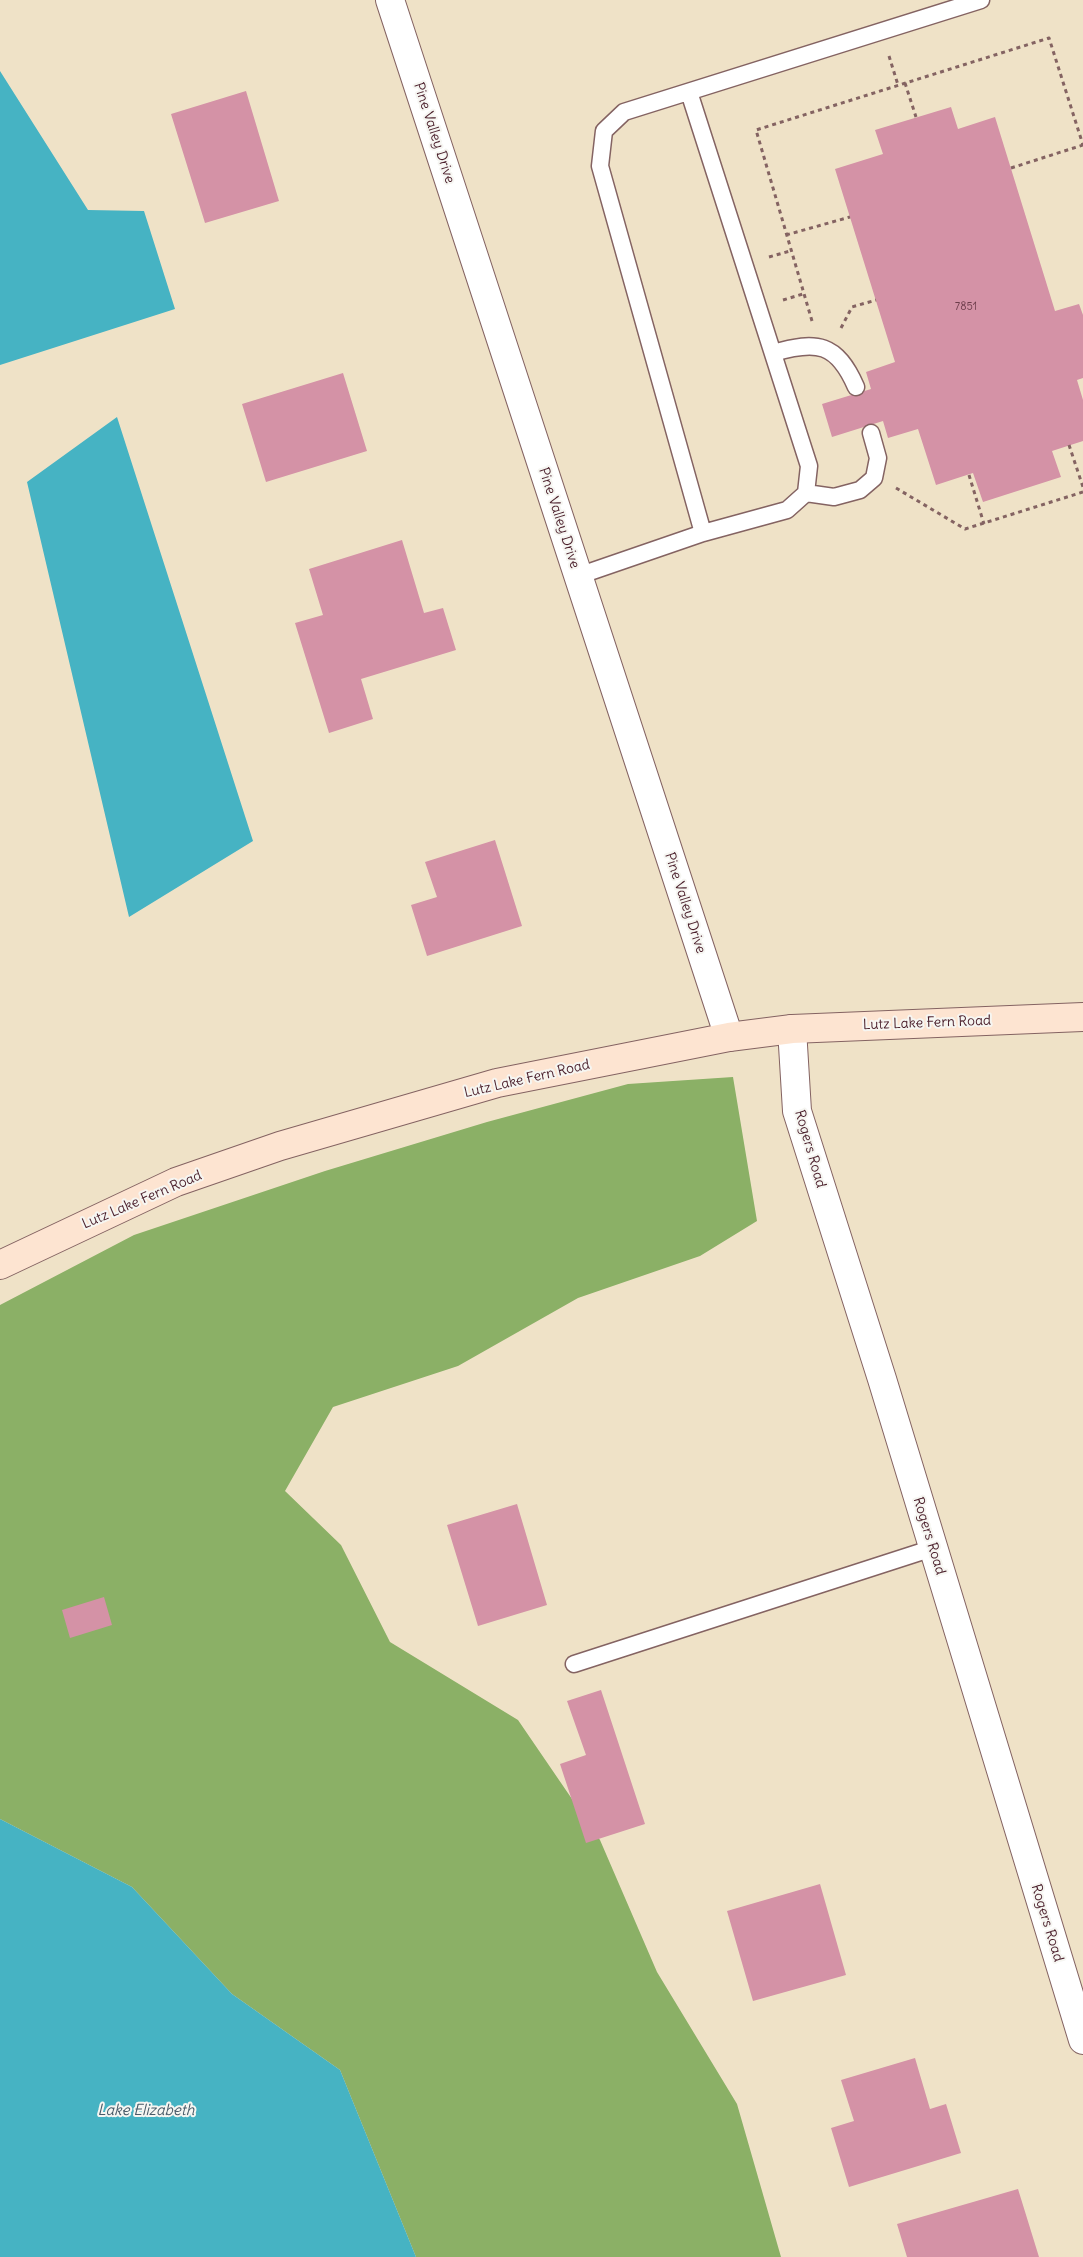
<!DOCTYPE html>
<style>
body{margin:0}
canvas{display:block;background:#efe2c7}
</style>
<canvas width="1083" height="2257"></canvas>
<script>
const context = document.querySelector('canvas').getContext('2d');
context.lineJoin = 'round';
function fillPath(path, color) { context.fillStyle = color; context.fill(path, 'evenodd'); }
function strokePath(path, color, width, dash) { context.strokeStyle = color; context.lineWidth = width; context.lineCap = dash ? 'butt' : 'round'; context.setLineDash(dash || []); context.stroke(path); }
function write(font, color, halo, rows, align = 'center') {
  context.font = font + ' Delius,sans-serif'; context.lineWidth = 4; context.setLineDash([]); context.textBaseline = 'middle'; context.strokeStyle = halo; context.fillStyle = color; for (const [text, x, y, turn = 0] of rows) {
    context.save(); context.translate(x, y); context.rotate((+turn || 0) * Math.PI / 180); context.textAlign = isNaN(turn) ? turn : align; if (halo) context.strokeText(text, 0, 0); context.fillText(text, 0, 0); context.restore();
  }
}
fillPath(new Path2D(`
 M 733,1077 L 757,1221 L 700,1256 L 578,1298 L 458,1366 L 333,1407 L 285,1491 L 341,1545 L 390,1642 L 518,1720 L 600,1840 L 657,1972 L 737,2104 L 781,2257 L 416,2257 L 340,2070 L 232,1994 L 132,1887 L 0,1819 L 0,1305 L 134,1235 L 325,1171 L 487,1122 L 628,1084 Z`), '#8bb066');
fillPath(new Path2D(`
 M 0,71 L 88,210 L 144,211 L 175,309 L 0,365 Z
 M 117,417 L 253,841 L 129,917 L 27,482 Z
 M 0,1819 L 132,1887 L 232,1994 L 340,2070 L 416,2257 L 0,2257 Z`), '#46b3c3');
fillPath(new Path2D(`
 M 246,91 L 279,201 L 205,223 L 171,114 Z
 M 951,107 L 958,129 L 995,117 L 1055,311 L 1079,304 L 1083,315 L 1083,378 L 1077,380 L 1083,400 L 1083,441 L 1052,451 L 1061,477 L 983,502 L 973,473 L 936,485 L 918,429 L 888,438 L 883,421 L 832,437 L 822,404 L 871,389 L 866,372 L 895,362 L 835,169 L 883,154 L 875,130 Z
 M 343,373 L 367,451 L 266,482 L 242,404 Z
 M 402,540 L 424,613 L 443,608 L 456,650 L 361,679 L 373,719 L 329,733 L 295,623 L 323,615 L 309,569 Z
 M 495,840 L 522,926 L 427,956 L 411,905 L 437,897 L 425,862 Z
 M 517,1504 L 547,1605 L 478,1626 L 447,1525 Z
 M 104,1597 L 112,1625 L 70,1638 L 62,1610 Z
 M 601,1690 L 645,1824 L 586,1843 L 560,1764 L 586,1755 L 567,1701 Z
 M 820,1884 L 846,1975 L 753,2001 L 727,1911 Z
 M 915,2058 L 930,2109 L 946,2104 L 961,2153 L 849,2187 L 831,2128 L 854,2121 L 841,2080 Z
 M 1018,2189 L 1039,2257 L 907,2257 L 897,2224 Z`), '#d492a6');
const service = new Path2D(`
 M 689,92 L 809,466 L 806,493 L 787,510 L 703,533
 M 773,353 C 817,340 837,343 856,387
 M 806,493 L 834,497 L 860,490 L 874,478 L 878,458 L 871,433
 M 578,576 L 703,533 L 600,166 L 604,131 L 624,112 L 981,0
 M 574,1664 L 933,1548`);
const minor = new Path2D(`
 M 390,0 L 729,1037
 M 792,1029 L 797,1111 L 882,1379 L 1083,2040`);
const secondary = new Path2D(`
 M 0,1265 L 176,1182 L 280,1146 L 497,1083 L 729,1037 L 792,1029 L 1083,1017`);
strokePath(service, '#846362', 19);
strokePath(minor, '#846362', 30);
strokePath(secondary, '#846362', 30);
strokePath(new Path2D(`
 M 889,56 L 898,85
 M 905,83 L 916,117
 M 1011,168 L 1083,145
 M 786,235 L 850,217
 M 769,257 L 790,251
 M 783,300 L 803,294
 M 812,321 L 756,130 L 1049,38 L 1083,145
 M 841,328 L 852,307 L 876,300
 M 1069,445 L 1083,487
 M 969,475 L 984,524
 M 896,488 L 965,529 L 1083,492`), '#846362', 3, [4, 4]);
strokePath(service, '#fff', 16);
strokePath(minor, '#fff', 28);
strokePath(secondary, '#fde4d1', 28);
write('11px', '#6c3c4a', null, [
 ["7851",966,307]
]);
write('14px', '#4a1f2b', '#f6f6f2', [
 ["Pine Valley Drive",434,133,72],
 ["Pine Valley Drive",559,518,72],
 ["Pine Valley Drive",685,903,72],
 ["Lutz Lake Fern Road",927,1023,-2],
 ["Lutz Lake Fern Road",527,1079,-13],
 ["Rogers Road",810,1149,74],
 ["Lutz Lake Fern Road",142,1200,-23],
 ["Rogers Road",929,1536,73],
 ["Rogers Road",1047,1923,73]
]);
write('italic 15px', '#485a68', '#f6f6f2', [
 ["Lake Elizabeth",146,2111]
]);
</script>
